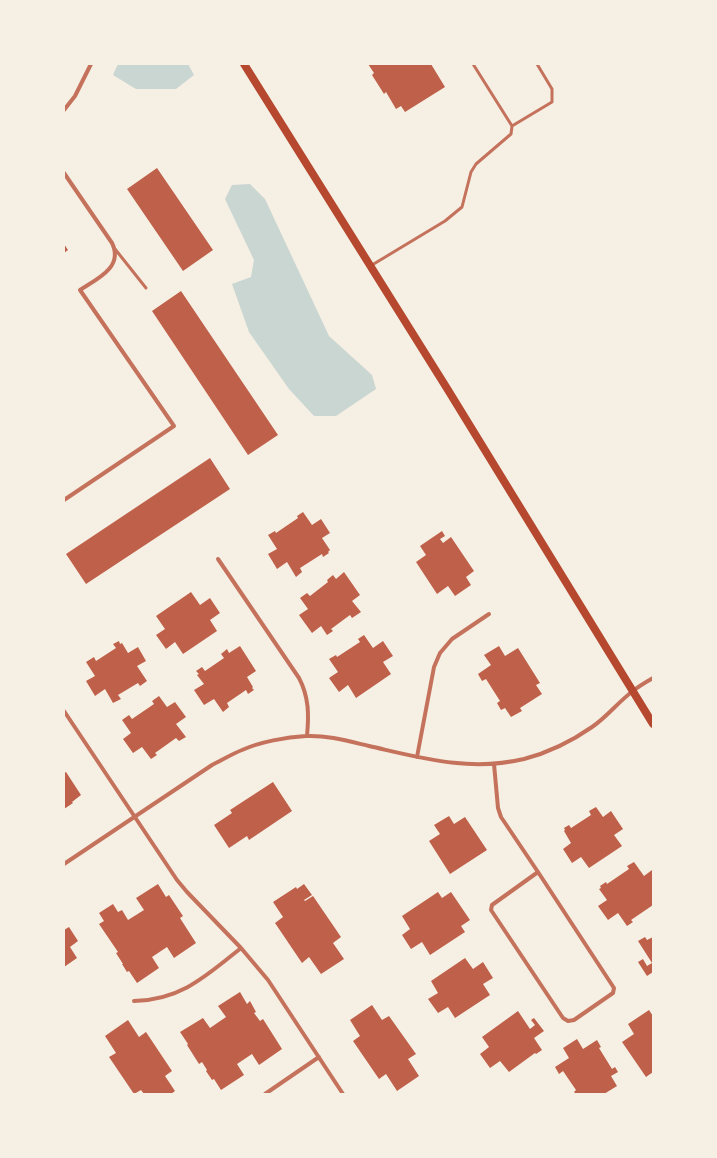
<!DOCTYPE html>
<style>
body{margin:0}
#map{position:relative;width:717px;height:1158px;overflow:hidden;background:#f6efe4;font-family:Poppins,sans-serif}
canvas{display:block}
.frame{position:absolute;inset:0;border:65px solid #f6efe4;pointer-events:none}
</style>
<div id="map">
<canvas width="717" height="1158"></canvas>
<div class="frame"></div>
</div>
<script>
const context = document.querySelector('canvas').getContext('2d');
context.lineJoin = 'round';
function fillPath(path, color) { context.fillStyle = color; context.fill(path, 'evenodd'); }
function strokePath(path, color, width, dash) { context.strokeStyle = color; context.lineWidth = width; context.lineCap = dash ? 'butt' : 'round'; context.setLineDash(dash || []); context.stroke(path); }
fillPath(new Path2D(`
 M 118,64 L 188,64 L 194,75 L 176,89 L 136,89 L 113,75 Z
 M 250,184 L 265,199 L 329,336 L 372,375 L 376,389 L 336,416 L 314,416 L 289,389 L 249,332 L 232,284 L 251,277 L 254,260 L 225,199 L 232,185 Z`), '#c9d6d2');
fillPath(new Path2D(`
 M 368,64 L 431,64 L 445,87 L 405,112 L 401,106 L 396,109 L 386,92 L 384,94 L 372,75 L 374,73 Z
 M 157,168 L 213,250 L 183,271 L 127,189 Z
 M 64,244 L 68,250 L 64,253 Z
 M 181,291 L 278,435 L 248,455 L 152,311 Z
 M 210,458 L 230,489 L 86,584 L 66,554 Z
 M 303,512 L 312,525 L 321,519 L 330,533 L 322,538 L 330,550 L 328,552 L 329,553 L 323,557 L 322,554 L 300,568 L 302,572 L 296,577 L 287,562 L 277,569 L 268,554 L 277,549 L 268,535 L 275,531 L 276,533 L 298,518 L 297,516 Z
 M 442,531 L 445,536 L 440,539 L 443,543 L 451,537 L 474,571 L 466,577 L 471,585 L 455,596 L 448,586 L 437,594 L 416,562 L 426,555 L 420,546 Z
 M 344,572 L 360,595 L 352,601 L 361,612 L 352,618 L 350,615 L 331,629 L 333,631 L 327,635 L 321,626 L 312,633 L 299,615 L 308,609 L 300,598 L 307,593 L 310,596 L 328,582 L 327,580 L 333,575 L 336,579 Z
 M 191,592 L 200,605 L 210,598 L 220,613 L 210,620 L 217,631 L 183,654 L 175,642 L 166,649 L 156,635 L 165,629 L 156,616 Z
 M 364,635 L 373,648 L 383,641 L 393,656 L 383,662 L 391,674 L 356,698 L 348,685 L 339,692 L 329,678 L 338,672 L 329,659 L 336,655 L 337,657 L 360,642 L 358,639 Z
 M 119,641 L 120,644 L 122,643 L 128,653 L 138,647 L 146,661 L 137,666 L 147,681 L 140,686 L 138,683 L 118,695 L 121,699 L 113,703 L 105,689 L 95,696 L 86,681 L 95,676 L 86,662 L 94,657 L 96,661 L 116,648 L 113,644 Z
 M 240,646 L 256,671 L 247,677 L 253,687 L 252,688 L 254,690 L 248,694 L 246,690 L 227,703 L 229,707 L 223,712 L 214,699 L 204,705 L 194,690 L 204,684 L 197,675 L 199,674 L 196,671 L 202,667 L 205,671 L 224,658 L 221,654 L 227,649 L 229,653 Z
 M 499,646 L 505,656 L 518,648 L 540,683 L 536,685 L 542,694 L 520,708 L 522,711 L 511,717 L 505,708 L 501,710 L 497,703 L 500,701 L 486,679 L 482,681 L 478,674 L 491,665 L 484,655 Z
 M 159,696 L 167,707 L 175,702 L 186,717 L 176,724 L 186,737 L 179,741 L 176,738 L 155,753 L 157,755 L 151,759 L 142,747 L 133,753 L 123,739 L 131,733 L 122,720 L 129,715 L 132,719 L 154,704 L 152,701 Z
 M 66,772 L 81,795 L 72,802 L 73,803 L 64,809 L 64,773 Z
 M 273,782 L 292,811 L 249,840 L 247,836 L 229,848 L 214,825 L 232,813 L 230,810 Z
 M 596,807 L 603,817 L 611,811 L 623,829 L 614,835 L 622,846 L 589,868 L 581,857 L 572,863 L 563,849 L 571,843 L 564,831 L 565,830 L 564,828 L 569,825 L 571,828 L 591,815 L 589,811 Z
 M 449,816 L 454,824 L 465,817 L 487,850 L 450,874 L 429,841 L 440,834 L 434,825 Z
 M 634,862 L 644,876 L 652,870 L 653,871 L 653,905 L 631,920 L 633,922 L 627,926 L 618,913 L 608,920 L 598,906 L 607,900 L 599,889 L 601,888 L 600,886 L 606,882 L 607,884 L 629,869 L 627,866 Z
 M 158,884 L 166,897 L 169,895 L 183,916 L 180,918 L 196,943 L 174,958 L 167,947 L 152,957 L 159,968 L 137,983 L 129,971 L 127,972 L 122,964 L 123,964 L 116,953 L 118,952 L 99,924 L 104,921 L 99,913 L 113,904 L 118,912 L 122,910 L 128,920 L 144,910 L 136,898 Z
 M 304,884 L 312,895 L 304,900 L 305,901 L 313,896 L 341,937 L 333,943 L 344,959 L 321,974 L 309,957 L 302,963 L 275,923 L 283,917 L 273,902 L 296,887 L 297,889 Z
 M 438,892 L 442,898 L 451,892 L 470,920 L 461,926 L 465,932 L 430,955 L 422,942 L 411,949 L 402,935 L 410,929 L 402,916 Z
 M 69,927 L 78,941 L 70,947 L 77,958 L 64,967 L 64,930 Z
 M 645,937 L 647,940 L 653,937 L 653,972 L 647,976 L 638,962 L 643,959 L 647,966 L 652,963 L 638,941 Z
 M 465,958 L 473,969 L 483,962 L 493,978 L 483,984 L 490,995 L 455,1018 L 448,1007 L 438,1013 L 428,999 L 438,993 L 431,981 Z
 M 240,992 L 247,1004 L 250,1001 L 256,1012 L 254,1013 L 260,1021 L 263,1019 L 282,1049 L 259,1065 L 252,1054 L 237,1064 L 244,1075 L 221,1090 L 214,1079 L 212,1080 L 206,1071 L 207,1070 L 202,1062 L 199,1064 L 187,1045 L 188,1044 L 180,1032 L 203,1018 L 210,1028 L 226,1017 L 218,1006 Z
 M 372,1005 L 382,1020 L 389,1016 L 416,1054 L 408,1059 L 419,1076 L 397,1091 L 386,1074 L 379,1079 L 353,1041 L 360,1036 L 350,1020 Z
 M 649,1010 L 653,1016 L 653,1072 L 646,1077 L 622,1042 L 634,1034 L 628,1024 Z
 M 518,1011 L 530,1029 L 535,1025 L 531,1020 L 534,1018 L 544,1031 L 534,1038 L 542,1050 L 536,1054 L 535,1053 L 509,1072 L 500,1061 L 490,1068 L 480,1054 L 489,1047 L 482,1037 Z
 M 128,1020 L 139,1037 L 146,1032 L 172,1071 L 165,1076 L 175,1091 L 171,1094 L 144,1094 L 141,1090 L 134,1094 L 109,1057 L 116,1053 L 105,1036 Z
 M 577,1039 L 583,1049 L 597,1040 L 601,1047 L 599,1048 L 612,1069 L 615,1067 L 618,1072 L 611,1076 L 617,1086 L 604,1094 L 576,1094 L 574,1092 L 576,1090 L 563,1071 L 559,1074 L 555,1067 L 569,1058 L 563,1048 Z`), '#bf614a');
strokePath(new Path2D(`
 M 512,126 L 552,102 L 552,89 L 537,64
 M 115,249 L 146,288
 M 372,265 L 445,221 L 462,207 L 471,172 L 476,164 L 511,134 L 512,126 L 473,64`), '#c5725c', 3);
strokePath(new Path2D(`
 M 64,110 L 75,96 L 91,64
 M 64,173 L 112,243 C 124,267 97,279 80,290 L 174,426 L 64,500
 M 218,559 L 299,678 C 309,697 309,715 307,736
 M 64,711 L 177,880 L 187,892 L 241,948 L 268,980 L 343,1094
 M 417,757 L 434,667 L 440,653 L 452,639 L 489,614
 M 494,764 L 498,808 L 501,817 L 538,872
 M 64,864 L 212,765 C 222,760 232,754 242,750 C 260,742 286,737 306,736 C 327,735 348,741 369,746 C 422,758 469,772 524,759 C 547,753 572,741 592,727 C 607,717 618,702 633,691 C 639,686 646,682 653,678
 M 538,872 L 614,988 L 613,993 L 574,1020 L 568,1021 L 563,1018 L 491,910 L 492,905 Z
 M 134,1001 C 181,1000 206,976 241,948
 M 265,1094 L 319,1057`), '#c5725c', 4);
strokePath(new Path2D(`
 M 244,64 L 448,390 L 653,724`), '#b5482f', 8);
</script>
